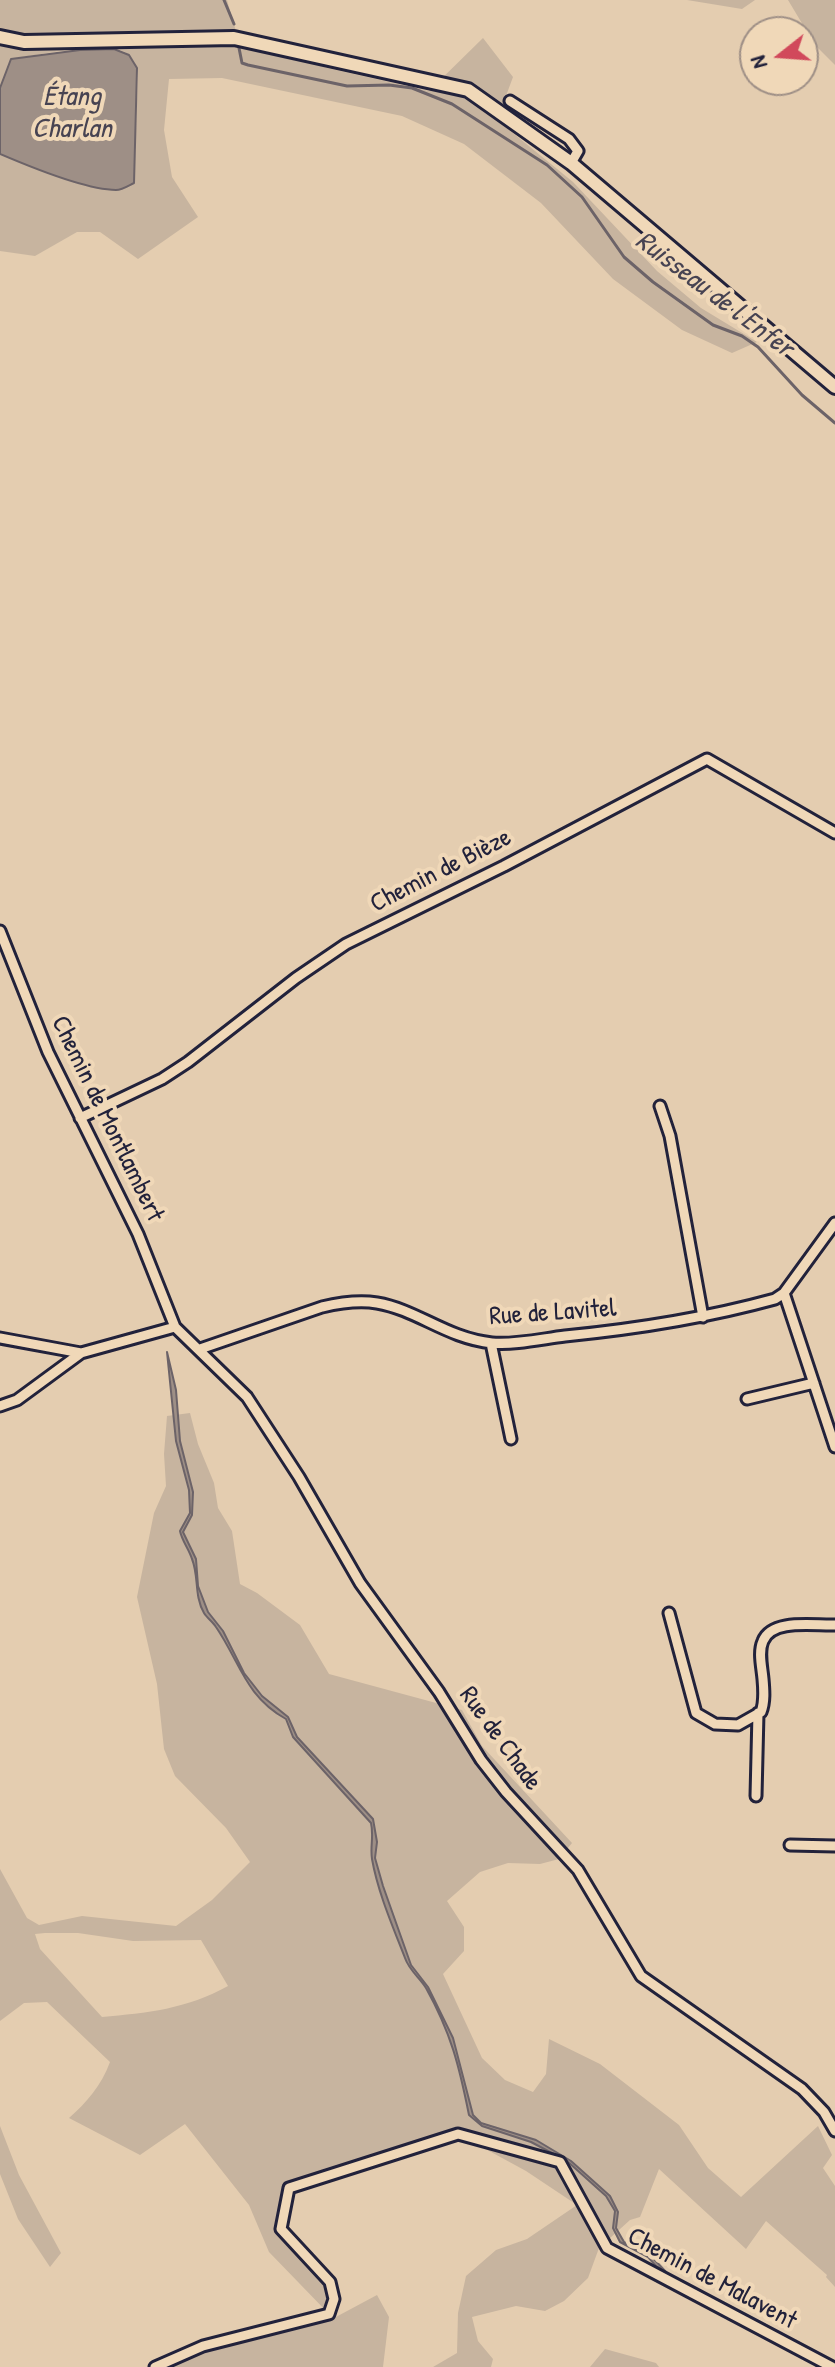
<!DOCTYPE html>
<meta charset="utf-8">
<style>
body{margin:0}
#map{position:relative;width:835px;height:2367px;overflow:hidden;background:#e4cdb0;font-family:"Patrick Hand",sans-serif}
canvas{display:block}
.north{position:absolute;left:739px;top:16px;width:80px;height:80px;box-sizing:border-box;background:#f0d8b8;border:2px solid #9e8f86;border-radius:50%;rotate:253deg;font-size:22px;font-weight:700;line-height:32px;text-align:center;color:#22223b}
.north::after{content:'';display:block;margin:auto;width:28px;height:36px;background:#d1495b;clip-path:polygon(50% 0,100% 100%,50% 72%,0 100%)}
</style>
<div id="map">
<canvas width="835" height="2367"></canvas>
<div class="north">N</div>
</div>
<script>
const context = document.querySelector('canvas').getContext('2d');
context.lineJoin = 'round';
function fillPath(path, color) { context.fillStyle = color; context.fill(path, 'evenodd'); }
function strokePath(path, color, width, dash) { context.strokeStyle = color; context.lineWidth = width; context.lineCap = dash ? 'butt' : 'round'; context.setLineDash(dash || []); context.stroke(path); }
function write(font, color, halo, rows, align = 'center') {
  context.font = font + ' "Patrick Hand",sans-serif'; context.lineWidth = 8; context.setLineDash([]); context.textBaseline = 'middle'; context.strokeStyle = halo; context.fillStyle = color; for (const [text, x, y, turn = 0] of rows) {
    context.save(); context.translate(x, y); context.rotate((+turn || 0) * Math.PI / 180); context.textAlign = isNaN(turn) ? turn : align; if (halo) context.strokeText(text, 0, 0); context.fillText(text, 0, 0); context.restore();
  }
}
fillPath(new Path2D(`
 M 0,0 L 227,0 L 237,35 L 327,68 L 429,91 L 483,38 L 513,77 L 497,120 L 573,182 L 657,271 L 701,308 L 757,342 L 732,353 L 682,330 L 613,279 L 541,203 L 464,144 L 402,116 L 222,78 L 169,79 L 164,130 L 172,177 L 198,217 L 138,259 L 100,232 L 77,232 L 35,256 L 0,251 L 0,154 C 31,166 83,190 116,190 C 122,190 128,186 134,183 L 138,75 C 137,64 132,54 120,50 C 96,43 38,55 11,59 L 0,88 Z
 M 687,0 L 755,0 L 742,9 Z
 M 788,0 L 835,0 L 835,65 L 815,45 Z
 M 190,1413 L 198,1444 L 214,1483 L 218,1508 L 232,1531 L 240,1584 L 257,1593 L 300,1625 L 329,1674 L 462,1710 L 482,1746 L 572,1843 L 559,1859 L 540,1864 L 508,1863 L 480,1872 L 447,1901 L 464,1927 L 464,1951 L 443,1974 L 482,2058 L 505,2080 L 533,2092 L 546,2074 L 549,2039 L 600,2064 L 679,2125 L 708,2168 L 741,2197 L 818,2126 L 832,2155 L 823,2168 L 835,2186 L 835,2287 L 826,2277 L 827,2275 L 766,2221 L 746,2249 L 659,2169 L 640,2217 L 630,2220 L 599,2248 L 588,2278 L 564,2301 L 545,2311 L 516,2306 L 472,2317 L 478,2341 L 493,2359 L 491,2367 L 433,2367 L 457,2353 L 458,2313 L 466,2276 L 496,2250 L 527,2239 L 577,2205 L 526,2171 L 458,2134 L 289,2188 L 281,2229 L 330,2282 L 334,2299 L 329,2314 L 269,2252 L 249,2205 L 185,2124 L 140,2155 L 69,2118 C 87,2102 101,2086 110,2062 L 47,2002 L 24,2003 L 0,2021 L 0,1869 L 27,1918 L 39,1925 L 82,1916 L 176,1926 L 212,1900 L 250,1862 L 226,1828 L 175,1776 L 164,1749 L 157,1684 L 137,1597 L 154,1513 L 166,1486 L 164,1454 L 167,1416 ZM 45,1933 L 78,1933 L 133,1941 L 201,1940 L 228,1986 C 187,2009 147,2013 102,2017 L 40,1949 L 35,1934 Z
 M 0,2126 L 19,2175 L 61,2253 L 50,2267 L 18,2219 L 0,2174 Z
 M 377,2295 L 389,2317 L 383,2367 L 165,2367 L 193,2355 L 334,2318 Z
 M 605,2349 L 656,2363 L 659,2367 L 590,2367 Z`), '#c7b49f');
const water = new Path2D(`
 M 114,49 L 129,55 L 137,68 L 134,183 C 128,186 122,190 116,190 C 86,190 28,166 0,154 L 0,88 L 11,59 L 80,50 Z
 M 167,1352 L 176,1390 L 180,1441 L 193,1492 L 192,1515 L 183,1532 L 196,1559 L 198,1586 L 208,1612 L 223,1631 L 244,1673 L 262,1696 L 288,1717 L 297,1737 L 373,1819 L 377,1842 L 375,1858 L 383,1886 L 411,1965 L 428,1987 L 453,2038 L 473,2115 L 481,2123 L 536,2140 L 571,2161 L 610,2196 L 618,2212 L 616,2228 L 624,2242 L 653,2258 L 666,2272 L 656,2266 L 648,2257 L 620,2242 L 613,2228 L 615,2211 L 606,2196 L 567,2161 L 531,2142 L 482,2126 L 469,2115 C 459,2065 451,2033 426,1988 C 420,1978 409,1970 405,1958 C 393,1927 378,1893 372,1859 C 370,1847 374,1836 371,1823 L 293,1737 L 286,1719 C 245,1696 240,1662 216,1627 C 213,1622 207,1618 204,1613 C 194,1596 199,1576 192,1559 C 189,1549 182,1541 180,1531 L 190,1513 L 189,1490 L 176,1441 Z`);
fillPath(water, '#9e8f86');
strokePath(water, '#6c6368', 2);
strokePath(new Path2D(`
 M 224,0 L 234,24
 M 239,48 L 242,63 L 248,65 L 347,86 L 389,85 L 412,88 L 452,104 L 547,165 L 582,197 L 624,257 L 653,282 L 713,325 L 742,336 L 758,347 L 802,395 L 835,423`), '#6c6368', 3);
const street = new Path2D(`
 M 510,101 L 569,139 L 578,151 L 571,163
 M 0,931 L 48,1052 L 138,1234 L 175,1327 L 247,1397 L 299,1477 L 360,1583 L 439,1692 L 481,1760 L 506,1792 L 578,1870 L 641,1976 L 802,2089 L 824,2112 L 835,2131
 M 660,1106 L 670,1136 L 703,1317
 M 80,1118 L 162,1079 L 188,1062 L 296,978 L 346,944 L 504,866 L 707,759 L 835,833
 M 784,1293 L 835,1447
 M 0,1338 L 81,1353
 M 491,1343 L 511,1439
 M 200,1349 L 322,1307 C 339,1303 359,1300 377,1303 C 418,1310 446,1338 492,1343 C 515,1345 541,1339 565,1336 C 636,1329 706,1318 775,1299 L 784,1293 L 835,1223
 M 747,1399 L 814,1383
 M 0,1406 L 17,1400 L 81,1353 L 175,1327
 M 669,1613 L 696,1713 L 715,1724 L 738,1725 L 761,1712 C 765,1702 764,1690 763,1679 C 762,1667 758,1652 763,1641 C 772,1618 815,1626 835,1625
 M 756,1796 L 758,1713
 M 790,1845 L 835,1846
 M 155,2367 L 203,2346 L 329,2314 L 334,2299 L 330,2282 L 281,2229 L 289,2188 L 458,2134 L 560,2162 L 607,2248 L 832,2367`);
const secondary = new Path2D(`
 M 0,37 L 24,42 L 234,38 L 468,90 L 571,163 L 835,387`);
strokePath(street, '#22223b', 15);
strokePath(secondary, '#22223b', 18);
strokePath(street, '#f0d8b8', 9);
strokePath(secondary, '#f0d8b8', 12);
write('26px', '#22223b', '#f0d8b8', [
 ["Chemin de Bièze",441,871,-27],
 ["Chemin de Montlambert",107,1119,64],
 ["Rue de Lavitel",553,1313,-4],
 ["Rue de Chade",500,1739,54],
 ["Chemin de Malavent",712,2279,28]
]);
write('italic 28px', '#474352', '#f0d8b8', [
 ["Étang",72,98],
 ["Charlan",72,130],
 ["Ruisseau de l'Enfer",714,295,37]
]);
</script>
